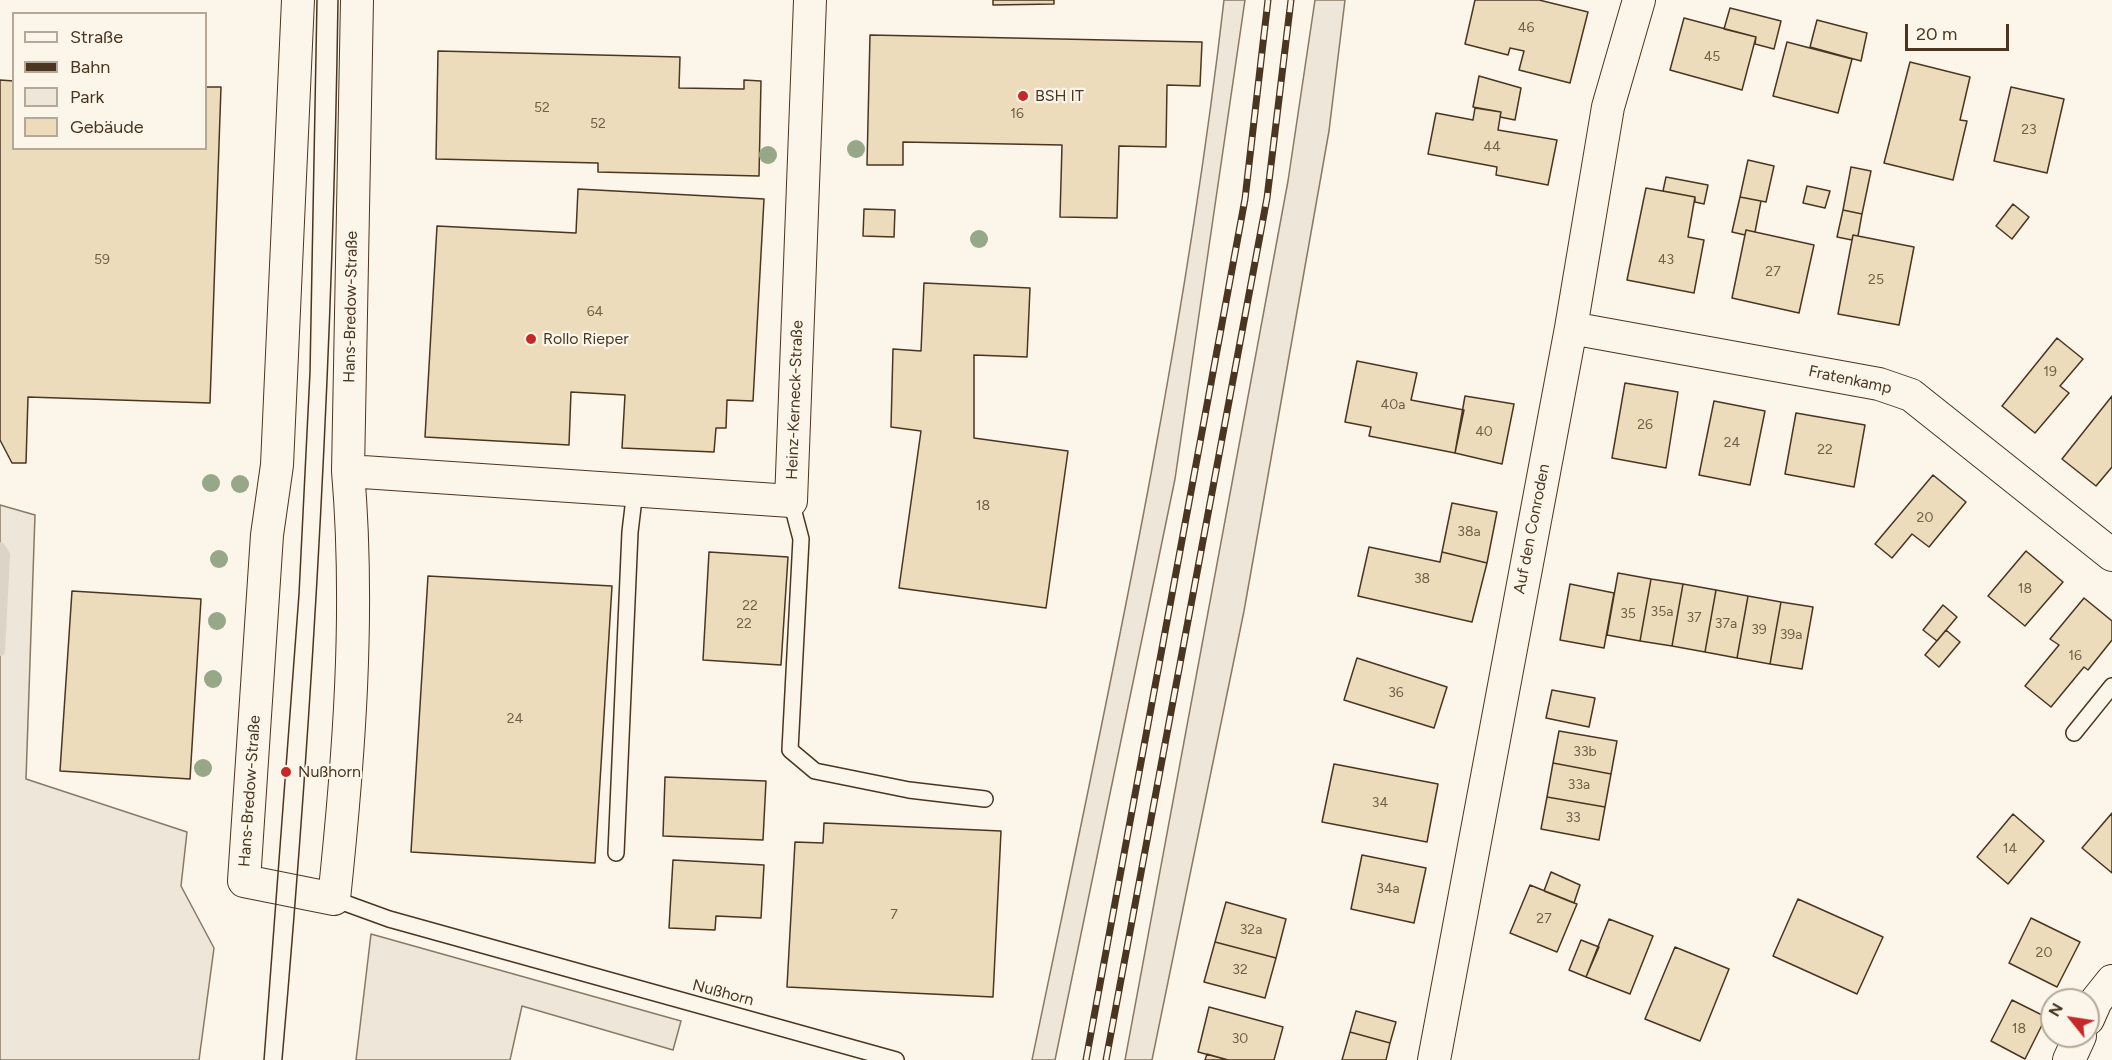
<!DOCTYPE html>
<meta charset="utf-8">
<style>
body{margin:0}
#map{position:relative;width:2112px;height:1060px;overflow:hidden;background:#fbf6e9;font-family:Figtree,sans-serif}
canvas{display:block}
.legend{position:absolute;left:12px;top:12px;width:195px;height:138px;box-sizing:border-box;background:#fbf6e9;border:2px solid #b4a999;margin:0;padding:8px 10px;list-style:none;font-size:18px;color:#4a3520}
.legend li{display:flex;align-items:center;gap:12px;height:30px}
.legend b{width:30px;border:2px solid #b4a999}
.north{position:absolute;left:2040px;top:988px;width:60px;height:60px;box-sizing:border-box;background:#fbf6e9;border:2px solid #b4a999;border-radius:50%;rotate:300deg;font-size:16px;font-weight:700;line-height:24px;text-align:center;color:#4a3520}
.north::after{content:'';display:block;margin:auto;width:21px;height:27px;background:#c62828;clip-path:polygon(50% 0,100% 100%,50% 72%,0 100%)}
.scale{position:absolute;left:1905px;top:24px;width:104px;height:27px;box-sizing:border-box;border:3px solid #4a3520;border-top:0;padding-left:8px;font-size:18px;line-height:21px;white-space:nowrap;color:#4a3520;-webkit-text-stroke:4px #fbf6e9;paint-order:stroke}
</style>
<div id="map">
<canvas width="2112" height="1060"></canvas>
<ul class="legend">
<li><b style="height:8px;background:#fbf6e9"></b>Straße</li>
<li><b style="height:8px;background:#4a3520"></b>Bahn</li>
<li><b style="height:16px;background:#ede6d9"></b>Park</li>
<li><b style="height:16px;background:#ecdcbc"></b>Gebäude</li>
</ul>
<div class="north">N</div>
<div class="scale">20 m</div>
</div>
<script>
const context = document.querySelector('canvas').getContext('2d');
context.lineJoin = 'round';
function fillPath(path, color) { context.fillStyle = color; context.fill(path, 'evenodd'); }
function strokePath(path, color, width, dash) { context.strokeStyle = color; context.lineWidth = width; context.lineCap = dash ? 'butt' : 'round'; context.setLineDash(dash || []); context.stroke(path); }
function write(font, color, halo, rows, align = 'center') {
  context.font = font + ' Figtree,sans-serif'; context.lineWidth = 4.5; context.setLineDash([]); context.textBaseline = 'middle'; context.strokeStyle = halo; context.fillStyle = color; for (const [text, x, y, turn = 0] of rows) {
    context.save(); context.translate(x, y); context.rotate((+turn || 0) * Math.PI / 180); context.textAlign = isNaN(turn) ? turn : align; if (halo) context.strokeText(text, 0, 0); context.fillText(text, 0, 0); context.restore();
  }
}
const green = new Path2D(`
 M 1224,0 L 1245,0 L 1175,479 L 1055,1060 L 1032,1060 C 1105,709 1183,357 1224,0 Z
 M 1315,0 L 1345,0 L 1329,131 L 1244,611 L 1152,1060 L 1125,1060 L 1288,181 Z
 M 0,505 L 35,515 L 26,779 L 187,832 L 181,886 L 214,948 L 199,1060 L 0,1060 Z
 M 371,934 L 681,1021 L 673,1050 L 522,1006 L 510,1060 L 356,1060 Z`);
fillPath(green, '#ede6d9');
strokePath(green, '#887966', 1.5);
strokePath(new Path2D(`
 M 0,547 L 5,555 L 0,651`), '#dcd4c6', 10);
const building = new Path2D(`
 M 993,0 L 1054,0 L 1054,4 L 993,5 Z
 M 1475,0 L 1539,0 L 1588,12 L 1570,83 L 1519,70 L 1524,51 L 1510,48 L 1508,55 L 1465,44 Z
 M 1730,8 L 1781,21 L 1774,49 L 1755,44 L 1756,37 L 1724,29 Z
 M 1684,18 L 1756,37 L 1742,90 L 1670,70 Z
 M 1817,20 L 1867,33 L 1861,61 L 1810,47 Z
 M 870,35 L 1202,42 L 1200,86 L 1167,85 L 1166,147 L 1119,146 L 1117,218 L 1060,217 L 1062,145 L 903,142 L 903,165 L 867,165 Z
 M 1787,42 L 1852,59 L 1838,113 L 1773,96 Z
 M 438,51 L 680,57 L 679,88 L 744,89 L 744,80 L 761,81 L 759,176 L 598,172 L 598,163 L 436,159 Z
 M 1910,62 L 1970,77 L 1960,120 L 1967,121 L 1953,180 L 1884,163 Z
 M 1479,76 L 1521,88 L 1515,120 L 1500,117 L 1501,112 L 1473,107 Z
 M 0,80 L 14,81 L 14,148 L 206,148 L 206,87 L 221,87 L 210,403 L 28,397 L 26,463 L 12,463 L 0,440 Z
 M 2011,87 L 2064,99 L 2047,173 L 1994,161 Z
 M 1475,108 L 1501,112 L 1498,130 L 1557,140 L 1548,185 L 1496,175 L 1497,167 L 1428,154 L 1436,113 L 1473,120 Z
 M 1748,160 L 1774,166 L 1766,202 L 1740,197 Z
 M 1851,167 L 1871,171 L 1862,214 L 1843,210 Z
 M 1666,177 L 1708,185 L 1704,204 L 1695,202 L 1695,197 L 1663,191 Z
 M 1807,186 L 1830,191 L 1825,208 L 1803,203 Z
 M 1646,188 L 1695,197 L 1688,237 L 1704,240 L 1694,293 L 1627,280 Z
 M 578,189 L 764,199 L 753,401 L 727,400 L 726,428 L 716,428 L 714,452 L 622,448 L 625,395 L 571,392 L 569,445 L 425,437 L 437,226 L 576,233 Z
 M 1740,197 L 1761,201 L 1755,232 L 1746,230 L 1745,235 L 1732,232 Z
 M 2013,204 L 2029,217 L 2012,239 L 1996,226 Z
 M 864,209 L 895,210 L 894,237 L 863,236 Z
 M 1843,210 L 1862,214 L 1858,236 L 1853,235 L 1852,240 L 1837,237 Z
 M 1746,230 L 1814,245 L 1799,313 L 1732,298 Z
 M 1853,235 L 1914,247 L 1899,325 L 1838,314 Z
 M 924,283 L 1030,288 L 1027,357 L 974,355 L 974,438 L 1068,451 L 1046,608 L 899,588 L 921,431 L 891,427 L 893,349 L 921,351 Z
 M 2057,338 L 2083,359 L 2060,386 L 2069,393 L 2035,433 L 2002,406 Z
 M 1357,361 L 1417,373 L 1411,400 L 1464,410 L 1455,453 L 1369,436 L 1371,427 L 1345,422 Z
 M 1625,383 L 1678,392 L 1666,468 L 1612,458 Z
 M 1465,396 L 1514,404 L 1502,464 L 1455,453 Z
 M 2112,396 L 2112,467 L 2096,486 L 2062,459 Z
 M 1714,401 L 1765,411 L 1750,485 L 1699,475 Z
 M 1796,413 L 1865,425 L 1854,487 L 1785,474 Z
 M 1933,475 L 1966,502 L 1929,547 L 1912,534 L 1892,558 L 1875,544 Z
 M 1452,503 L 1497,512 L 1487,563 L 1442,552 Z
 M 1369,547 L 1440,562 L 1442,552 L 1487,563 L 1472,622 L 1358,596 Z
 M 2026,551 L 2063,582 L 2025,626 L 1988,596 Z
 M 709,552 L 788,557 L 781,665 L 703,660 Z
 M 1618,573 L 1651,579 L 1640,641 L 1607,635 Z
 M 428,576 L 612,586 L 595,863 L 411,852 Z
 M 1651,579 L 1683,584 L 1672,646 L 1640,641 Z
 M 1570,584 L 1614,593 L 1604,648 L 1560,640 Z
 M 1683,584 L 1716,590 L 1705,652 L 1672,646 Z
 M 1716,590 L 1748,596 L 1737,658 L 1705,652 Z
 M 72,591 L 201,599 L 190,779 L 60,771 Z
 M 1748,596 L 1781,602 L 1770,664 L 1737,658 Z
 M 2084,598 L 2112,621 L 2112,640 L 2088,670 L 2084,667 L 2051,707 L 2025,686 L 2059,645 L 2050,639 Z
 M 1781,602 L 1813,607 L 1802,669 L 1770,664 Z
 M 1943,605 L 1957,617 L 1937,641 L 1923,630 Z
 M 1946,630 L 1960,642 L 1939,667 L 1925,655 Z
 M 1357,658 L 1447,687 L 1434,728 L 1344,700 Z
 M 1552,690 L 1595,698 L 1589,727 L 1546,718 Z
 M 1559,731 L 1617,741 L 1611,774 L 1553,763 Z
 M 1553,763 L 1611,774 L 1605,807 L 1547,797 Z
 M 1334,764 L 1438,784 L 1427,842 L 1322,822 Z
 M 665,777 L 766,781 L 763,840 L 663,836 Z
 M 1547,797 L 1605,807 L 1599,840 L 1541,829 Z
 M 2112,813 L 2112,873 L 2082,848 Z
 M 2013,814 L 2044,841 L 2008,884 L 1977,857 Z
 M 824,823 L 1001,831 L 993,997 L 787,987 L 795,842 L 823,843 Z
 M 1362,855 L 1426,868 L 1414,923 L 1351,909 Z
 M 673,860 L 764,865 L 761,918 L 716,916 L 715,930 L 669,928 Z
 M 1551,872 L 1580,885 L 1574,903 L 1544,891 Z
 M 1530,885 L 1577,904 L 1557,952 L 1510,933 Z
 M 1798,899 L 1883,937 L 1857,994 L 1773,956 Z
 M 1226,902 L 1286,919 L 1276,958 L 1215,942 Z
 M 2031,918 L 2080,942 L 2057,987 L 2009,963 Z
 M 1609,919 L 1653,936 L 1630,994 L 1586,977 Z
 M 1581,940 L 1599,947 L 1586,977 L 1569,970 Z
 M 1215,942 L 1276,958 L 1265,998 L 1204,982 Z
 M 1675,947 L 1729,969 L 1700,1041 L 1645,1019 Z
 M 2012,1000 L 2046,1017 L 2025,1059 L 1991,1041 Z
 M 1209,1007 L 1283,1027 L 1274,1060 L 1228,1060 L 1198,1052 Z
 M 1356,1011 L 1396,1022 L 1390,1043 L 1350,1032 Z
 M 1350,1032 L 1390,1043 L 1386,1060 L 1342,1060 Z
 M 1207,1054 L 1228,1060 L 1205,1060 Z`);
fillPath(building, '#ecdcbc');
strokePath(building, '#4a3520', 1.5);
const lane = new Path2D(`
 M 791,501 L 801,539 L 790,750 L 815,771 L 909,790 L 985,799
 M 2074,733 L 2112,686
 M 616,853 L 630,532 L 635,490
 M 334,899 L 389,919 L 896,1060`);
const street = new Path2D(`
 M 298,0 L 277,465 L 267,535 L 244,881 L 334,899 C 349,757 360,613 348,471 L 357,0
 M 1571,328 L 1879,384 L 1911,395 L 2112,555
 M 348,471 L 791,501 L 810,0
 M 2088,1019 L 2096,1001 L 2112,981
 M 1434,1060 L 1571,328 L 1608,107 L 1639,0
 M 2069,1060 L 2080,1036`);
strokePath(lane, '#4a3520', 18);
strokePath(street, '#4a3520', 34);
strokePath(lane, '#fbf6e9', 15);
strokePath(street, '#fbf6e9', 32);
strokePath(new Path2D(`
 M 264,1060 L 299,594 L 310,372 L 317,0
 M 282,1060 C 313,708 333,354 338,0`), '#4a3520', 1.5);
const rail = new Path2D(`
 M 1086,1060 L 1245,199 L 1268,0
 M 1106,1060 L 1267,198 L 1291,0`);
strokePath(rail, '#4a3520', 7);
strokePath(rail, '#fbf6e9', 4.5, [14]);
context.fillStyle = '#96a887';
for (const [x, y] of [
 [856,149],
 [768,155],
 [979,239],
 [211,483],
 [240,484],
 [219,559],
 [217,621],
 [213,679],
 [203,768]
]) { context.beginPath(); context.arc(x, y, 9, 0, 2 * Math.PI); context.fill(); }
for (const [x, y, r, color] of [
 [1023,96,6,"#c62828"],
 [531,339,6,"#c62828"],
 [286,772,6,"#c62828"]
]) { const dot = new Path2D(); dot.arc(x, y, r, 0, 2 * Math.PI); context.fillStyle = color; context.fill(dot); strokePath(dot, '#fbf6e9', 2); }
write('14px', '#725f47', null, [
 ["46",1526,28],
 ["45",1712,57],
 ["52",542,108],
 ["16",1017,114],
 ["52",598,124],
 ["23",2029,130],
 ["44",1492,147],
 ["59",102,260],
 ["43",1666,260],
 ["27",1773,272],
 ["25",1876,280],
 ["64",595,312],
 ["19",2050,372],
 ["40a",1393,405],
 ["26",1645,425],
 ["40",1484,432],
 ["24",1732,443],
 ["22",1825,450],
 ["18",983,506],
 ["20",1925,518],
 ["38a",1469,532],
 ["38",1422,579],
 ["18",2025,589],
 ["22",750,606],
 ["35a",1662,612],
 ["35",1628,614],
 ["37",1694,618],
 ["22",744,624],
 ["37a",1726,624],
 ["39",1759,630],
 ["39a",1791,635],
 ["16",2075,656],
 ["36",1396,693],
 ["24",515,719],
 ["33b",1585,752],
 ["33a",1579,785],
 ["34",1380,803],
 ["33",1573,818],
 ["14",2010,849],
 ["34a",1388,889],
 ["7",894,915],
 ["27",1544,919],
 ["32a",1251,930],
 ["20",2044,953],
 ["32",1240,970],
 ["18",2019,1029],
 ["30",1240,1039]
]);
write('16px', '#4a3520', '#fbf6e9', [
 ["BSH IT",1035,96],
 ["Rollo Rieper",543,339],
 ["Nußhorn",298,772]
], 'left');
write('16px', '#4a3520', '#fbf6e9', [
 ["Hans-Bredow-Straße",351,307,-89],
 ["Fratenkamp",1850,380,12],
 ["Heinz-Kerneck-Straße",795,400,-88],
 ["Auf den Conroden",1532,529,-79],
 ["Hans-Bredow-Straße",250,791,-86],
 ["Nußhorn",723,993,15]
]);
</script>
